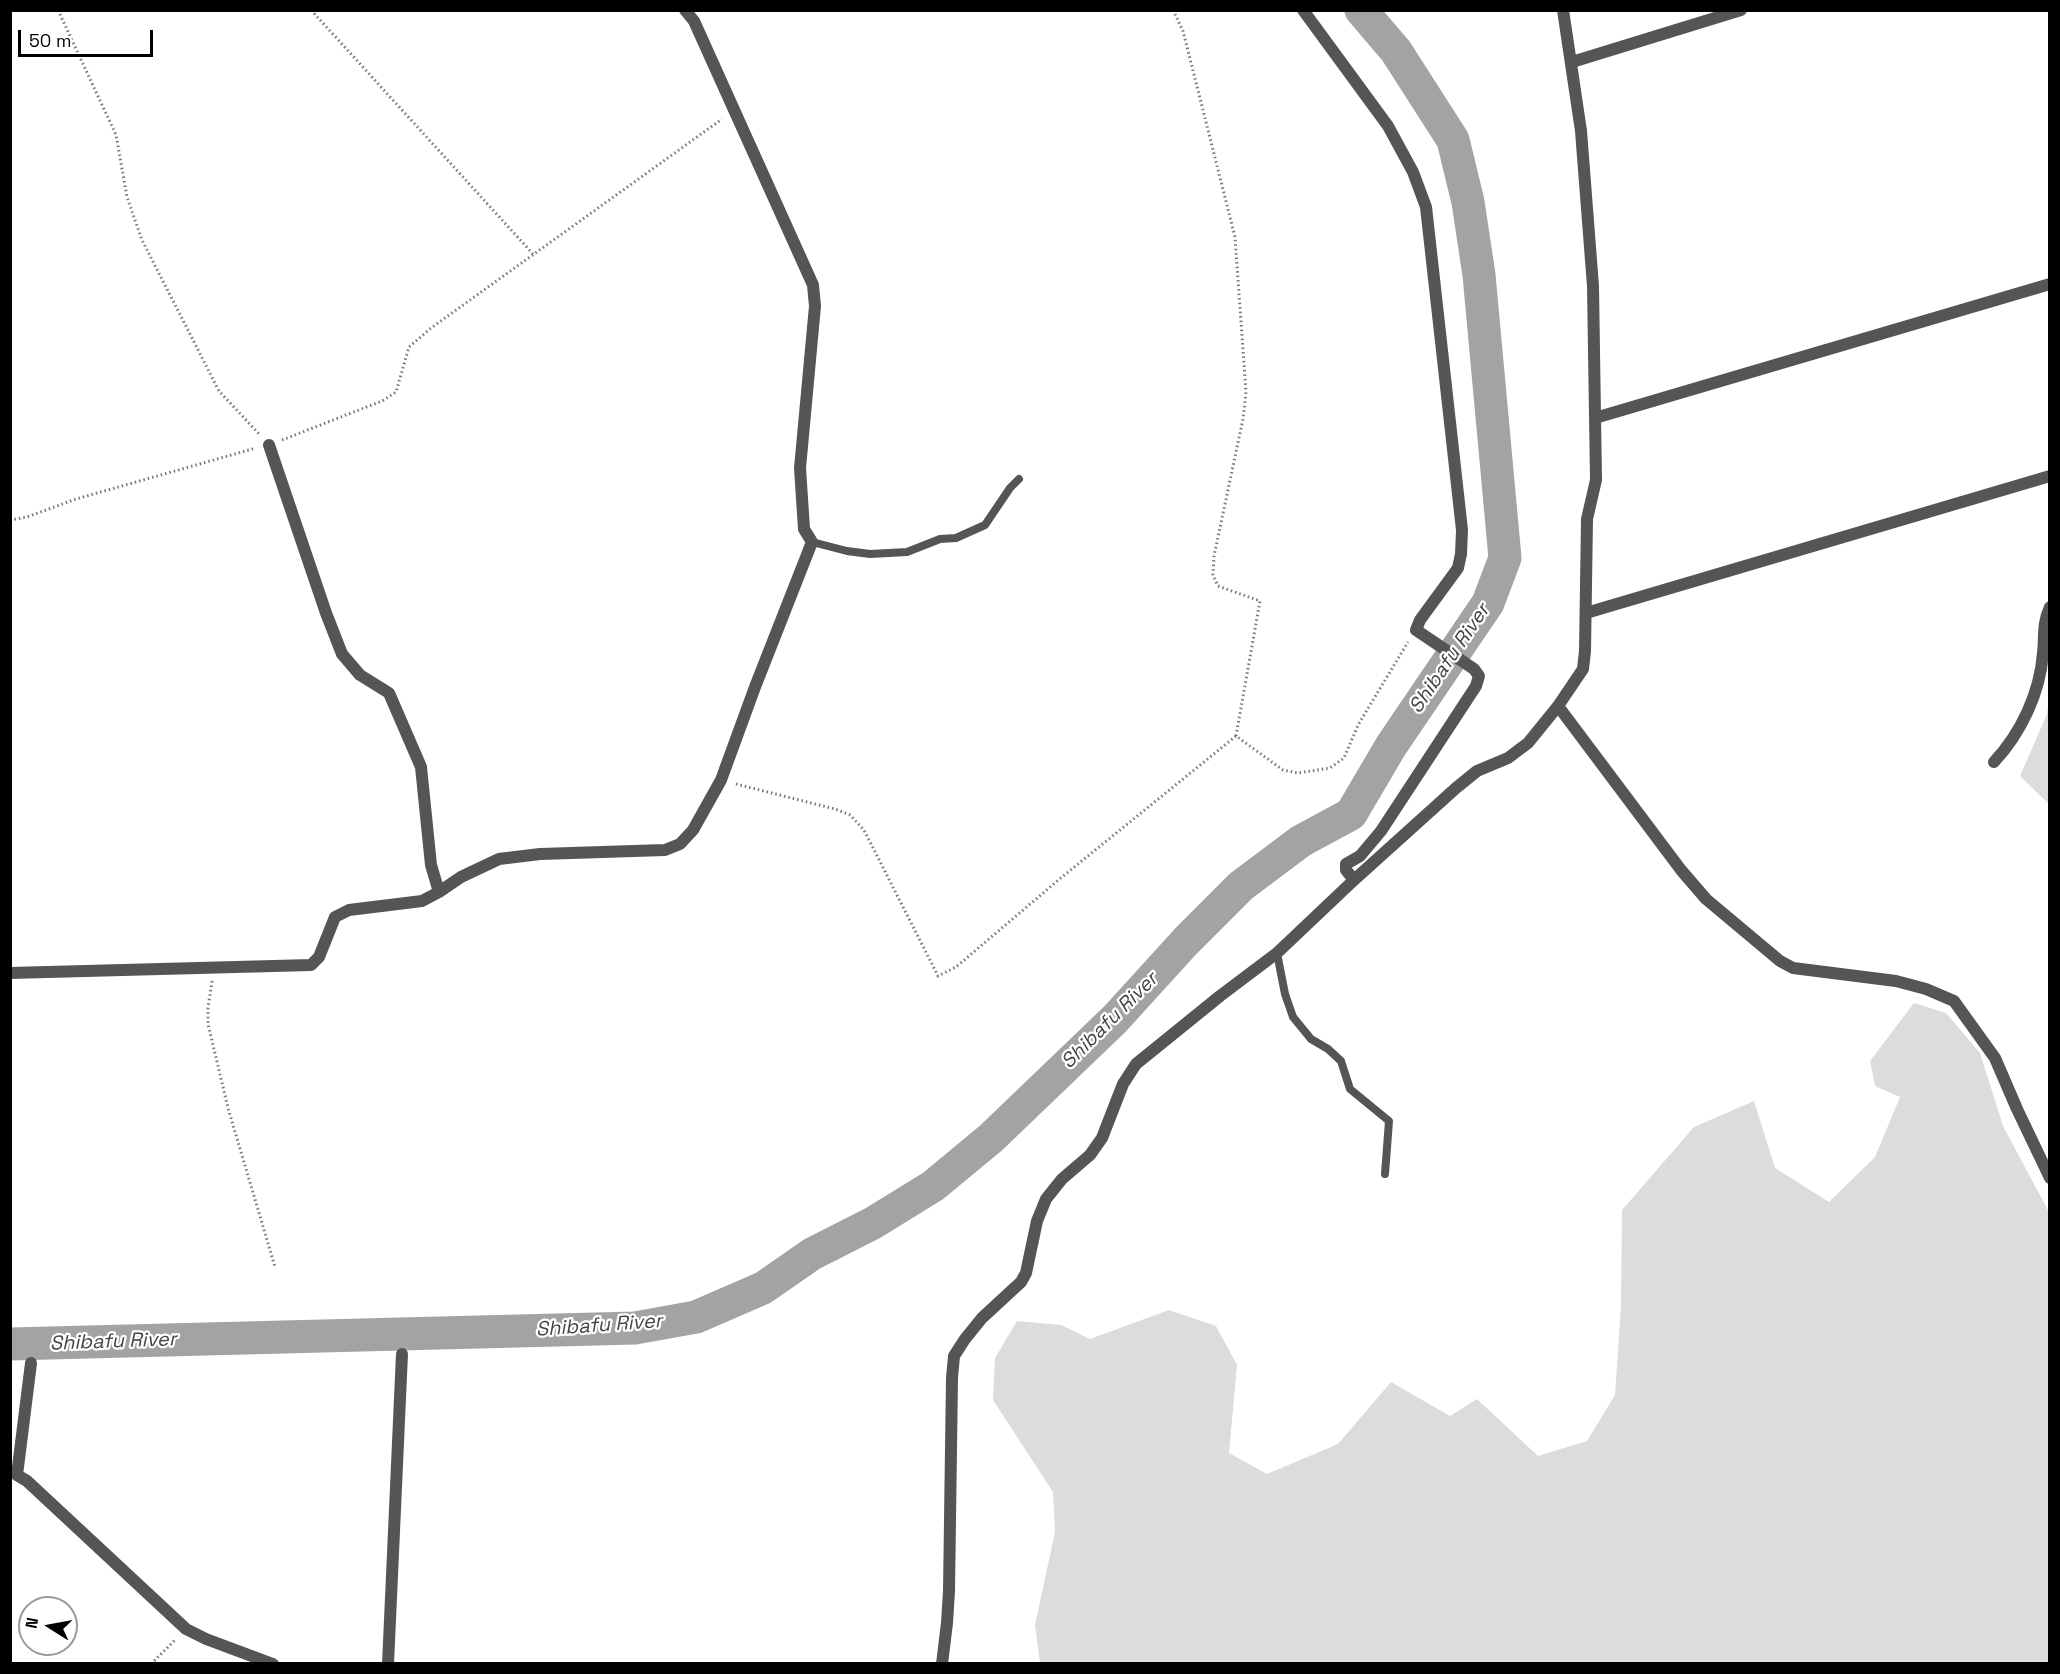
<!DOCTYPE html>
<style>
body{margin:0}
#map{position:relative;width:2060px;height:1674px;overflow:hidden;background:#fff;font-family:"Space Grotesk",sans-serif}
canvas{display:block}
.frame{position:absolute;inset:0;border:12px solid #000;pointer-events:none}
.north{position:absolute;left:18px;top:1596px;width:60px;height:60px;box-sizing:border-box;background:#fff;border:2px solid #999;border-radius:50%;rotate:281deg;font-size:16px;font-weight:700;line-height:24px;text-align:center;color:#000}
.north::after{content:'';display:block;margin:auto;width:21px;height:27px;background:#000;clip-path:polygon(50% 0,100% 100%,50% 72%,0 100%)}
.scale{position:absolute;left:18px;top:30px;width:135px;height:27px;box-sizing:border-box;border:3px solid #000;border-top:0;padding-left:8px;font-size:18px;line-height:21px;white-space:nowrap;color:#000;-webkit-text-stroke:4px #fff;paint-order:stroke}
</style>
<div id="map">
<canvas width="2060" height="1674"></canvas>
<div class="frame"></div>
<div class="north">N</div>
<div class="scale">50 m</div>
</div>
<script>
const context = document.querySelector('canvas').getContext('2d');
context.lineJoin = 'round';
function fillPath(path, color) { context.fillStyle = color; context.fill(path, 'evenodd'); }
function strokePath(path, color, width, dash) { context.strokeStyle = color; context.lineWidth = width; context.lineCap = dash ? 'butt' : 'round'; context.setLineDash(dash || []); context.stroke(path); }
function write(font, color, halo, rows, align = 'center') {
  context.font = font + ' "Space Grotesk",sans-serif'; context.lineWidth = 4.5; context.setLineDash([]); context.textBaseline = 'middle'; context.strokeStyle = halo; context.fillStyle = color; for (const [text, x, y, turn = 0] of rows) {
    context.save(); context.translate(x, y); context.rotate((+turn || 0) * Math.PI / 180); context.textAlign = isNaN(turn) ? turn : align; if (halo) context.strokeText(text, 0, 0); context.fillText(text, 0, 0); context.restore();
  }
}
fillPath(new Path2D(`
 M 2049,697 L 2049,804 L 2020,776 L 2047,714 Z
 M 1914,1003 L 1946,1013 L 1980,1053 L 2003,1126 L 2049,1212 L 2049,1663 L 1040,1663 L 1035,1625 L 1055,1532 L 1053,1492 L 993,1400 L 995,1358 L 1017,1321 L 1061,1325 L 1090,1339 L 1169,1310 L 1216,1326 L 1237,1365 L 1229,1453 L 1267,1474 L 1338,1444 L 1391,1382 L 1450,1416 L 1477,1399 L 1538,1456 L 1587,1441 L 1615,1395 L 1621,1306 L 1622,1210 L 1694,1127 L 1754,1101 L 1775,1168 L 1829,1202 L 1875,1157 L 1900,1097 L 1875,1086 L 1870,1061 Z`), '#dcdcdc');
strokePath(new Path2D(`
 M 10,1344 L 635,1328 L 696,1317 L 763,1288 L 812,1254 L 873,1223 L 933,1186 L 991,1138 L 1115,1019 L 1186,941 L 1241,886 L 1301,841 L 1351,814 L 1391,746 L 1488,603 L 1505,558 L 1479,275 L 1468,202 L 1453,140 L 1396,51 L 1361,10`), '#a3a3a3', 33);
strokePath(new Path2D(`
 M 58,10 L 116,135 L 127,197 L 142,240 L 219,391 L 260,435
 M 311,10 L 533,254
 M 1173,10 L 1183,31 L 1235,237 L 1246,392 L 1243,419 L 1214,556 L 1213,575 L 1218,586 L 1260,601 L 1236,736 L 1283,770 L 1298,773 L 1330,768 L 1344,758 L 1358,725 L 1408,642
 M 282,440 L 382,401 L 396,392 L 409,347 L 431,328 L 722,119
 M 10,520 L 27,517 L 76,499 L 256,448
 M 736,784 L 835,809 L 850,815 L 864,830 L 938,976 L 956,967 L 1062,877 L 1236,736
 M 212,981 L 208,1008 L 208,1024 L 228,1108 L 275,1267
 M 151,1664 L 176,1639`), '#777', 3, [1.5, 3]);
strokePath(new Path2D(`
 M 812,542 L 847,551 L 870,554 L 907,552 L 940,539 L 956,538 L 985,525 L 1010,488 L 1019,479
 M 1277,953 L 1285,994 L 1293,1017 L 1311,1039 L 1328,1049 L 1341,1061 L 1350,1089 L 1389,1121 L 1385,1174`), '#555', 8);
strokePath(new Path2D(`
 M 1303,10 L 1388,126 L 1413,172 L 1426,207 L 1462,530 L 1461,554 L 1458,568 L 1420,620 L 1416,630 L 1474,669 L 1479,676 L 1476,686 L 1381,831 L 1360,856 L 1346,864 L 1346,870 L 1354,880
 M 1572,62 L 1741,10
 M 1595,418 L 2050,284
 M 269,445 L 326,613 L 342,654 L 360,675 L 389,693 L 421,767 L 431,865 L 439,892
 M 1586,613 L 2050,476
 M 1558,706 L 1681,870 L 1706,899 L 1780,961 L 1793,968 L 1896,981 L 1926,989 L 1954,1001 L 1995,1058 L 2017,1109 L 2050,1178
 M 1994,762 C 2021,733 2040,693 2043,653 C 2045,635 2042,625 2050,607
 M 10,973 L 311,965 L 319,957 L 335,917 L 349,910 L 422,901 L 439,892 L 461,877 L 499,859 L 540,854 L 665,850 L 680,844 L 693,830 L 721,780 L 755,687 L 812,542 L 804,529 L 800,468 L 815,306 L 813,285 L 694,21 L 685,10
 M 17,1475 L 27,1481 L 186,1629 L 206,1639 L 273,1664
 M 17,1475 L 31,1363
 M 388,1664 L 402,1354
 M 942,1664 L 947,1623 L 949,1591 L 952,1378 L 954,1356 L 965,1339 L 982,1318 L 1021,1282 L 1026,1273 L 1037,1221 L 1046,1199 L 1062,1179 L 1090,1155 L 1102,1138 L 1123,1084 L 1136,1064 L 1220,996 L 1277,953 L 1354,880 L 1456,788 L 1477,771 L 1508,758 L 1528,743 L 1558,706 L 1583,669 L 1585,651 L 1587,519 L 1596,480 L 1593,286 L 1581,131 L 1563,10`), '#555', 12);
write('italic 20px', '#444', '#fff', [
 ["Shibafu River",1450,659,-56],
 ["Shibafu River",1110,1021,-45],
 ["Shibafu River",599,1326,-4],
 ["Shibafu River",113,1342,-2]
]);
</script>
